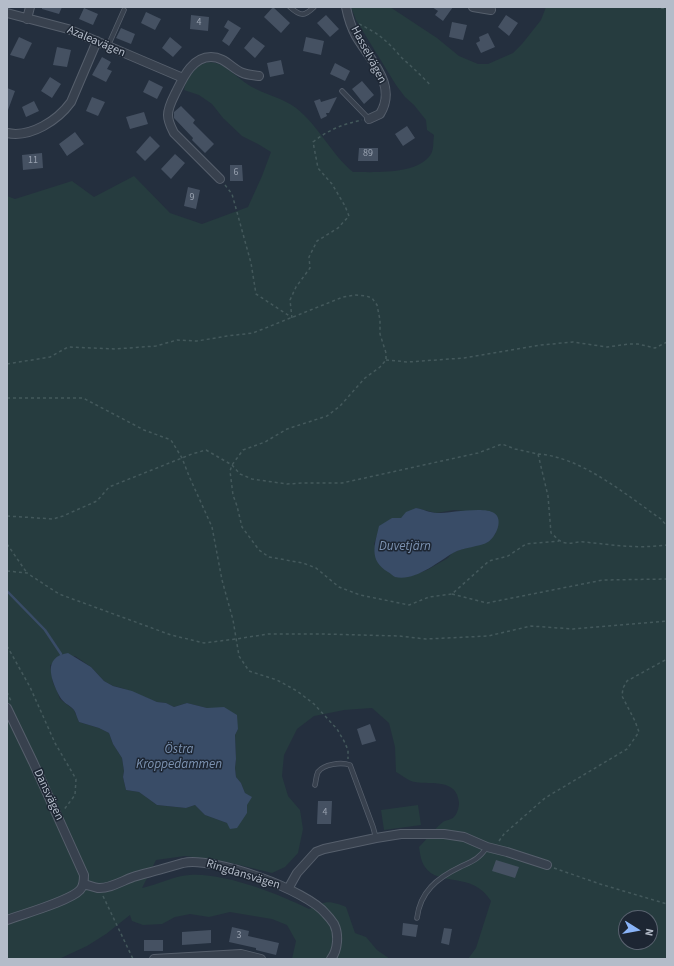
<!DOCTYPE html>
<meta charset="utf-8">
<style>
body{margin:0}
#map{position:relative;width:674px;height:966px;overflow:hidden;background:#242f3e;font-family:"Source Sans 3",sans-serif}
canvas{display:block}
.frame{position:absolute;inset:0;border:8px solid #b4bcc9;pointer-events:none}
.north{position:absolute;left:618px;top:910px;width:40px;height:40px;box-sizing:border-box;background:#1d2633;border:1px solid #59626f;border-radius:50%;rotate:101deg;font-size:11px;font-weight:700;line-height:16px;text-align:center;color:#b4bcc9}
.north::after{content:'';display:block;margin:auto;width:14px;height:18px;background:#8ab4f8;clip-path:polygon(50% 0,100% 100%,50% 72%,0 100%)}
</style>
<div id="map">
<canvas width="674" height="966"></canvas>
<div class="frame"></div>
<div class="north">N</div>
</div>
<script>
const context = document.querySelector('canvas').getContext('2d');
context.lineJoin = 'round';
function fillPath(path, color) { context.fillStyle = color; context.fill(path, 'evenodd'); }
function strokePath(path, color, width, dash) { context.strokeStyle = color; context.lineWidth = width; context.lineCap = dash ? 'butt' : 'round'; context.setLineDash(dash || []); context.stroke(path); }
function write(font, color, halo, rows, align = 'center') {
  context.font = font + ' "Source Sans 3",sans-serif'; context.lineWidth = 3; context.setLineDash([]); context.textBaseline = 'middle'; context.strokeStyle = halo; context.fillStyle = color; for (const [text, x, y, turn = 0] of rows) {
    context.save(); context.translate(x, y); context.rotate((+turn || 0) * Math.PI / 180); context.textAlign = isNaN(turn) ? turn : align; if (halo) context.strokeText(text, 0, 0); context.fillText(text, 0, 0); context.restore();
  }
}
fillPath(new Path2D(`
 M 351,7 L 390,7 L 437,38 L 459,56 L 478,64 L 488,64 L 513,53 L 522,44 L 541,20 L 546,7 L 667,7 L 667,959 L 468,959 L 476,948 L 491,901 C 473,871 438,887 425,867 C 421,862 420,853 419,847 C 427,839 434,829 443,822 C 446,820 451,820 454,817 C 457,814 459,808 459,803 C 457,778 432,785 415,782 C 408,781 402,775 396,772 L 395,747 L 389,723 L 372,708 L 344,710 L 314,716 L 297,729 L 284,755 L 282,776 L 288,796 L 300,810 L 303,829 L 298,853 L 285,867 L 272,873 L 223,861 L 185,856 L 156,860 L 142,888 C 158,885 173,876 189,875 C 223,872 279,894 309,909 C 326,901 328,900 346,907 L 355,933 L 366,937 L 377,950 L 390,959 L 292,959 L 296,941 L 287,925 L 272,919 L 230,912 L 209,917 L 190,914 L 175,917 L 162,924 L 143,925 L 132,921 L 130,915 L 106,934 L 87,946 L 59,959 L 7,959 L 7,196 L 15,199 L 72,181 L 94,197 L 134,176 L 170,213 L 202,224 L 248,207 L 262,176 L 271,152 L 258,144 L 242,136 L 223,118 L 212,104 L 199,95 L 184,90 C 185,83 189,77 193,72 C 214,47 233,77 252,87 C 266,95 283,98 296,108 C 319,126 331,154 353,172 C 374,172 418,175 431,154 C 434,149 433,141 434,135 L 427,130 L 426,120 L 414,105 L 405,97 L 396,85 L 356,20 ZM 416,508 L 436,513 L 454,510 L 465,511 L 496,533 L 488,542 L 462,549 L 452,553 L 448,558 L 427,570 L 407,577 L 395,577 L 374,544 L 377,536 L 392,518 L 401,518 ZM 75,656 L 91,667 L 104,681 L 113,686 L 122,688 L 157,702 L 166,703 L 174,707 L 187,703 L 207,708 L 216,708 L 238,729 L 235,735 L 236,759 L 235,768 L 236,777 L 241,783 L 245,793 L 247,813 L 227,823 L 205,815 L 195,805 L 186,808 L 157,805 L 139,792 L 126,790 L 123,777 L 124,771 L 122,758 L 113,744 L 109,733 L 99,728 L 79,722 L 74,710 L 60,699 L 57,691 L 53,683 L 50,665 ZM 626,918 L 650,918 L 650,942 L 626,942 Z
 M 418,805 L 421,825 L 384,830 L 381,810 Z`), '#263c3f');
fillPath(new Path2D(`
 M 416,508 C 423,509 430,513 437,513 C 449,513 485,506 494,513 C 504,519 496,537 488,542 C 480,547 463,547 453,553 C 438,562 414,582 395,577 C 393,576 390,573 388,572 C 368,560 375,544 379,526 L 392,518 L 401,518 L 406,512 Z
 M 68,653 L 91,667 L 104,681 L 113,686 L 132,691 L 157,702 L 166,703 L 174,707 L 187,703 L 207,708 L 224,707 L 237,715 L 238,729 L 235,735 L 236,759 L 235,768 L 236,777 L 241,783 L 245,793 L 252,797 L 247,805 L 247,813 L 237,828 L 230,829 L 227,823 L 205,815 L 195,805 L 186,808 L 157,805 L 139,792 L 126,790 L 123,777 L 124,771 L 122,758 L 113,744 L 109,733 L 99,728 L 79,722 C 77,718 76,713 74,710 C 70,705 63,703 60,697 C 51,680 42,657 68,653 Z`), '#394c67');
strokePath(new Path2D(`
 M 7,591 L 45,630 L 61,654`), '#394c67', 2.5);
fillPath(new Path2D(`
 M 42,7 L 62,7 L 59,14 L 42,9 Z
 M 273,7 L 290,23 L 281,33 L 264,17 Z
 M 432,7 L 453,7 L 443,21 L 435,15 L 438,11 Z
 M 84,8 L 98,14 L 93,25 L 79,19 Z
 M 146,12 L 161,19 L 155,30 L 141,23 Z
 M 191,15 L 209,17 L 208,31 L 190,29 Z
 M 326,15 L 339,29 L 330,37 L 317,23 Z
 M 506,15 L 518,23 L 509,36 L 498,27 Z
 M 228,20 L 241,28 L 229,46 L 222,41 L 229,30 L 224,27 Z
 M 452,22 L 467,25 L 463,40 L 449,37 Z
 M 121,28 L 135,34 L 131,44 L 116,38 Z
 M 488,33 L 495,47 L 481,53 L 476,43 L 480,41 L 479,37 Z
 M 19,37 L 32,43 L 24,59 L 10,55 Z
 M 170,37 L 182,47 L 173,57 L 162,48 Z
 M 253,37 L 265,46 L 255,58 L 244,48 Z
 M 306,37 L 324,41 L 321,55 L 303,51 Z
 M 57,47 L 71,50 L 67,67 L 53,65 Z
 M 102,57 L 111,62 L 107,69 L 112,71 L 106,82 L 92,75 Z
 M 281,60 L 284,74 L 270,77 L 267,63 Z
 M 335,63 L 350,71 L 345,81 L 330,74 Z
 M 50,77 L 61,84 L 52,98 L 41,91 Z
 M 149,80 L 163,87 L 157,99 L 143,92 Z
 M 362,81 L 374,95 L 364,104 L 352,89 Z
 M 7,88 L 15,91 L 8,110 L 7,110 Z
 M 92,97 L 105,102 L 98,116 L 86,111 Z
 M 337,97 L 329,113 L 326,113 L 327,116 L 321,119 L 314,101 L 320,99 L 321,102 Z
 M 34,101 L 39,111 L 26,117 L 22,107 Z
 M 181,106 L 195,120 L 193,123 L 214,144 L 205,153 L 192,140 L 193,138 L 174,118 L 174,112 Z
 M 144,112 L 148,124 L 130,129 L 126,117 Z
 M 407,126 L 415,138 L 403,146 L 395,134 Z
 M 75,132 L 84,144 L 67,156 L 59,144 Z
 M 150,136 L 160,146 L 145,161 L 136,152 Z
 M 359,148 L 378,148 L 378,161 L 358,161 Z
 M 42,153 L 43,168 L 23,170 L 22,155 Z
 M 175,154 L 185,163 L 171,179 L 161,169 Z
 M 230,165 L 242,165 L 243,181 L 230,181 Z
 M 188,187 L 200,190 L 196,209 L 184,206 Z
 M 370,724 L 376,741 L 362,745 L 357,729 Z
 M 318,801 L 332,801 L 331,824 L 317,824 Z
 M 496,860 L 519,867 L 515,878 L 492,871 Z
 M 403,923 L 418,925 L 416,937 L 402,935 Z
 M 232,927 L 249,931 L 248,936 L 279,943 L 276,955 L 256,950 L 256,948 L 229,942 Z
 M 444,928 L 452,929 L 449,945 L 441,943 Z
 M 211,930 L 211,943 L 182,945 L 182,932 Z
 M 144,940 L 163,940 L 163,951 L 144,951 Z`), '#455162');
const service = new Path2D(`
 M 290,7 C 300,16 304,17 314,7
 M 108,46 L 124,10
 M 342,91 L 369,119
 M 315,785 C 316,781 316,776 318,772 C 324,764 341,762 350,765 L 373,827 L 376,838
 M 417,918 C 420,892 437,878 460,867 C 473,861 479,859 487,847`);
const minor = new Path2D(`
 M 346,7 C 348,17 351,27 356,36 C 370,60 398,85 380,114 L 369,119
 M 473,7 L 491,10
 M 7,13 L 68,29 L 183,78
 M 27,19 L 30,7
 M 7,133 C 31,138 58,120 71,102 L 97,41
 M 220,179 L 174,133 C 171,127 168,122 168,115 C 168,107 172,100 176,92 C 183,78 192,57 211,57 C 225,57 232,69 243,73 C 248,75 254,75 259,76
 M 7,708 L 33,762 L 84,875 C 84,880 84,886 80,890 C 70,901 23,914 7,920
 M 83,884 C 88,885 93,887 98,888 C 109,889 122,881 133,877 C 142,874 152,872 162,869 C 169,867 176,865 183,863 C 213,856 307,890 326,914 C 329,917 332,921 334,924 C 339,934 338,950 331,959
 M 288,889 L 297,873 L 316,852 L 324,849 L 376,838 L 401,834 L 444,834 L 464,837 L 487,847 L 507,852 L 547,865
 M 154,959 L 241,954 L 261,959`);
strokePath(service, '#565f6c', 5.5);
strokePath(minor, '#565f6c', 10);
strokePath(new Path2D(`
 M 655,7 L 667,9
 M 359,24 C 380,34 387,41 402,58 C 412,67 422,76 431,86
 M 225,185 L 232,194 L 251,263 L 256,294 L 291,317
 M 292,318 L 290,300 L 296,287 L 310,268 L 309,257 L 317,241 L 338,228 L 349,216 L 345,206 L 332,184 L 318,168 L 313,142 C 328,130 343,124 362,120
 M 386,360 L 408,362 L 464,358 L 541,345 L 573,342 L 607,347 L 629,344 L 638,344 L 655,348 L 667,342
 M 7,364 L 50,357 L 68,347 L 115,349 L 156,346 L 177,340 L 197,341 L 227,336 L 253,333 L 343,297 L 355,295 L 366,296 L 372,298 L 377,305 L 380,320 L 380,334 L 386,353 L 386,360 L 380,367 L 365,378 L 340,406 L 327,416 L 287,429 L 265,442 L 243,450 L 232,465 L 230,471 L 233,495 L 237,506 L 242,527 L 259,550 L 269,557 L 303,563 L 316,568 L 339,587 L 360,595 L 409,605 L 429,597 L 452,594 L 489,561 L 508,556 L 526,544 L 559,541
 M 7,398 L 83,398 L 144,430 L 171,440 L 182,458 L 189,476 L 212,527 L 222,580 L 233,620 L 239,656 L 249,671 L 277,680 L 297,691 L 314,704 L 337,729 L 344,741 L 348,750 L 348,759
 M 538,454 C 582,457 626,495 661,519 L 667,526
 M 7,516 L 53,519 L 63,516 L 97,501 L 109,487 L 192,454 L 206,450 L 232,465 L 240,474 L 252,479 L 287,484 L 303,483 L 342,483 L 478,453 L 502,444 L 515,449 L 538,454 L 548,496 L 551,533 C 556,537 559,542 566,543 C 572,544 578,541 584,542 C 615,545 636,549 667,545
 M 7,544 L 27,573
 M 7,571 L 27,573 L 59,594 L 171,635 L 204,643 L 236,639 L 268,634 L 323,634 L 399,636 L 426,639 L 488,636 L 531,626 L 573,629 L 667,621
 M 452,594 L 487,603 L 603,580 L 667,579
 M 7,646 L 30,687 L 55,743 L 76,779 L 75,795 L 63,811
 M 7,692 L 11,701
 M 499,841 L 504,834 L 545,798 L 627,749 L 639,732 L 635,721 L 622,696 L 623,688 L 627,681 L 667,659
 M 554,868 L 600,884 L 667,904
 M 103,896 L 133,959`), '#44595c', 1.5, [3, 3]);
strokePath(service, '#38414e', 4);
strokePath(minor, '#38414e', 8);
write('10px', '#98a1af', null, [
 ["4",199,23],
 ["89",368,154],
 ["11",33,161],
 ["6",236,173],
 ["9",192,198],
 ["4",325,813],
 ["3",239,936]
]);
write('12px', '#b4bcc9', '#1d2633', [
 ["Azaleavägen",96,42,23],
 ["Hasselvägen",368,55,62],
 ["Dansvägen",48,795,65],
 ["Ringdansvägen",243,875,17]
]);
write('italic 13px', '#7c92b1', '#1d2633', [
 ["Duvetjärn",405,547],
 ["Östra",179,750],
 ["Kroppedammen",179,765]
]);
</script>
